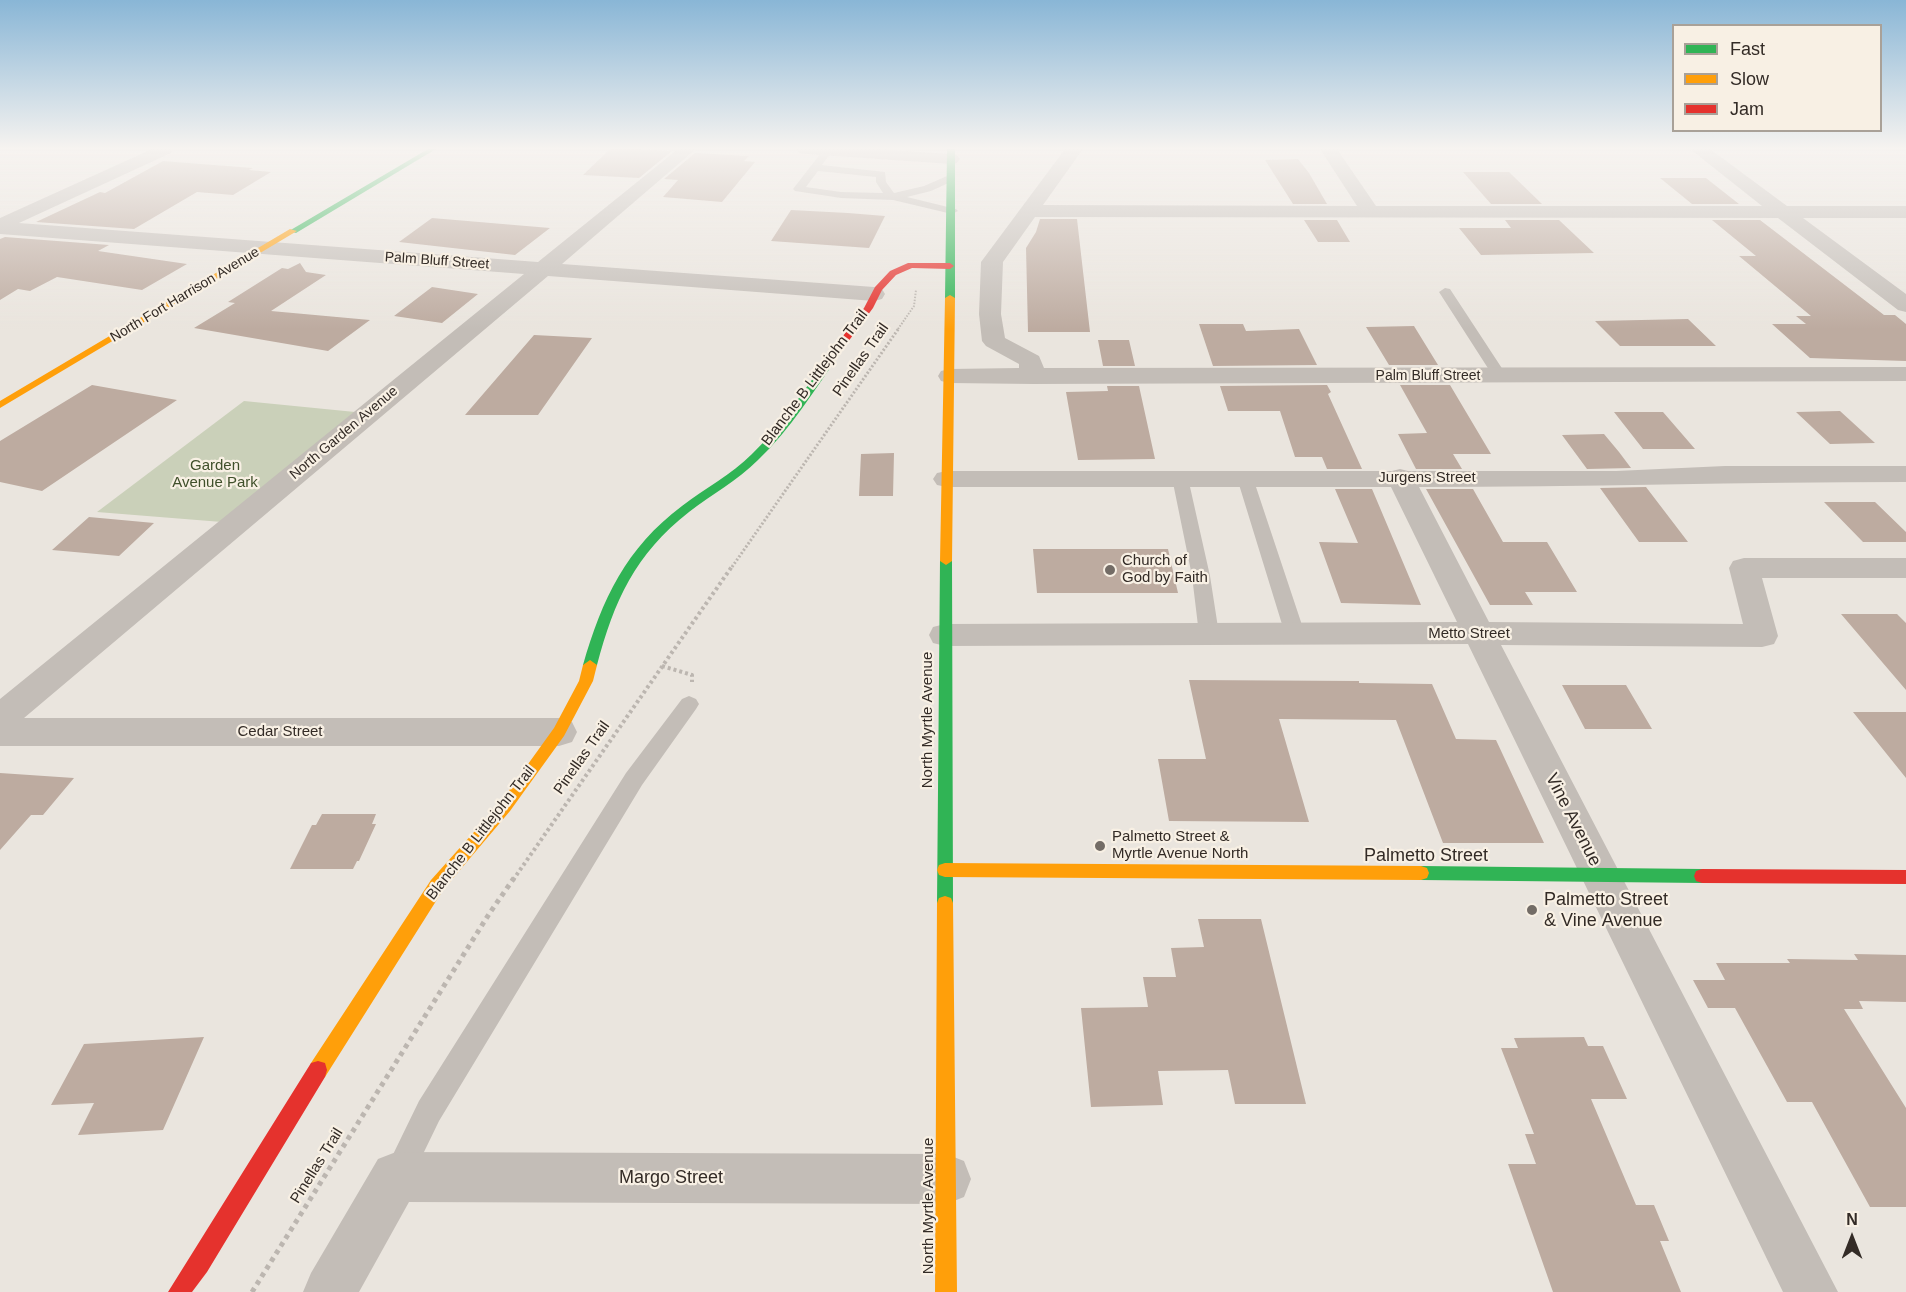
<!DOCTYPE html>
<style>
body{margin:0}
#map{position:relative;width:1906px;height:1292px;overflow:hidden;background:#eae5de;font-family:Helvetica,sans-serif}
canvas{display:block}
.legend{position:absolute;left:1672px;top:24px;width:210px;height:108px;box-sizing:border-box;background:#f8f0e4;border:2px solid #a9a198;margin:0;padding:8px 10px;list-style:none;font-size:18px;color:#332b26}
.legend li{display:flex;align-items:center;gap:12px;height:30px}
.legend b{width:30px;border:2px solid #a9a198}
.north{position:absolute;left:1822px;top:1208px;width:60px;height:60px;-webkit-text-stroke:4px #f8f0e4;paint-order:stroke;rotate:0deg;font-size:16px;font-weight:700;line-height:24px;text-align:center;color:#332b26}
.north::after{content:'';display:block;margin:auto;width:21px;height:27px;background:#332b26;clip-path:polygon(50% 0,100% 100%,50% 72%,0 100%)}
</style>
<div id="map">
<canvas width="1906" height="1292"></canvas>
<ul class="legend">
<li><b style="height:8px;background:#30b455"></b>Fast</li>
<li><b style="height:8px;background:#ff9f0a"></b>Slow</li>
<li><b style="height:8px;background:#e5322d"></b>Jam</li>
</ul>
<div class="north">N</div>
</div>
<script>
const context = document.querySelector('canvas').getContext('2d');
context.lineJoin = 'round';
function fillPath(path, color) { context.fillStyle = color; context.fill(path, 'evenodd'); }
function strokePath(path, color, width, dash) { context.strokeStyle = color; context.lineWidth = width; context.lineCap = dash ? 'butt' : 'round'; context.setLineDash(dash || []); context.stroke(path); }
function write(font, color, halo, rows, align = 'center') {
  context.font = font + ' Helvetica,sans-serif'; context.lineWidth = 4.5; context.setLineDash([]); context.textBaseline = 'middle'; context.strokeStyle = halo; context.fillStyle = color; for (const [text, x, y, turn = 0] of rows) {
    context.save(); context.translate(x, y); context.rotate((+turn || 0) * Math.PI / 180); context.textAlign = isNaN(turn) ? turn : align; if (halo) context.strokeText(text, 0, 0); context.fillText(text, 0, 0); context.restore();
  }
}
fillPath(new Path2D(`
 M 244,401 L 355,412 L 222,522 L 97,512 Z`), '#cad0b9');
fillPath(new Path2D(`
 M 610,149 L 637,149 L 672,151 L 639,178 L 583,175 Z
 M 695,153 L 749,156 L 744,161 L 755,162 L 722,202 L 663,197 L 678,180 L 664,179 Z
 M 1298,159 L 1309,173 L 1327,204 L 1293,204 L 1265,160 Z
 M 163,161 L 253,168 L 249,170 L 271,172 L 233,195 L 197,192 L 134,229 L 36,222 L 100,192 L 105,193 Z
 M 1463,172 L 1509,172 L 1542,204 L 1491,204 Z
 M 1660,178 L 1706,178 L 1739,204 L 1692,204 Z
 M 791,210 L 848,213 L 885,216 L 869,248 L 771,241 Z
 M 432,218 L 550,228 L 515,255 L 399,242 Z
 M 1040,219 L 1077,219 L 1090,332 L 1028,332 L 1026,248 L 1036,232 Z
 M 1304,220 L 1337,220 L 1350,242 L 1318,242 Z
 M 1505,220 L 1559,220 L 1594,253 L 1481,255 L 1459,228 L 1511,228 Z
 M 1712,220 L 1760,220 L 1884,315 L 1895,315 L 1906,324 L 1906,361 L 1810,358 L 1772,324 L 1806,324 L 1796,316 L 1811,316 L 1739,256 L 1756,256 Z
 M 5,237 L 109,245 L 98,251 L 187,264 L 142,290 L 57,277 L 30,291 L 18,289 L 0,300 L 0,239 Z
 M 300,263 L 306,272 L 326,275 L 271,311 L 370,320 L 328,351 L 194,328 L 235,303 L 228,302 L 282,268 L 288,269 Z
 M 432,287 L 478,294 L 442,323 L 394,316 Z
 M 1688,319 L 1716,346 L 1620,346 L 1595,321 Z
 M 1199,324 L 1243,324 L 1246,331 L 1299,329 L 1317,365 L 1213,366 Z
 M 1414,326 L 1438,365 L 1389,365 L 1366,327 Z
 M 534,335 L 592,338 L 538,415 L 465,415 Z
 M 1098,340 L 1129,340 L 1135,366 L 1103,366 Z
 M 92,385 L 177,400 L 42,491 L 0,482 L 0,441 Z
 M 1327,385 L 1331,392 L 1328,394 L 1362,469 L 1327,469 L 1322,457 L 1295,457 L 1280,411 L 1228,411 L 1220,386 Z
 M 1400,385 L 1450,385 L 1491,454 L 1453,454 L 1462,469 L 1416,469 L 1398,434 L 1427,433 Z
 M 1107,386 L 1139,386 L 1155,459 L 1078,460 L 1066,392 L 1108,391 Z
 M 1840,411 L 1875,443 L 1830,444 L 1796,412 Z
 M 1614,412 L 1663,412 L 1695,449 L 1643,449 Z
 M 1604,434 L 1619,452 L 1631,468 L 1587,469 L 1562,435 Z
 M 894,453 L 893,496 L 859,496 L 861,454 Z
 M 1646,487 L 1688,542 L 1639,542 L 1600,488 Z
 M 1335,489 L 1372,489 L 1421,605 L 1341,603 L 1319,542 L 1358,543 Z
 M 1426,489 L 1473,489 L 1503,542 L 1547,542 L 1577,592 L 1525,592 L 1533,605 L 1490,605 Z
 M 1824,502 L 1875,502 L 1906,532 L 1906,542 L 1863,542 Z
 M 89,517 L 154,523 L 119,556 L 52,550 Z
 M 1033,549 L 1168,549 L 1178,593 L 1037,593 Z
 M 1841,614 L 1897,614 L 1906,623 L 1906,690 Z
 M 1189,680 L 1359,681 L 1359,683 L 1432,684 L 1456,739 L 1496,740 L 1544,843 L 1443,843 L 1396,720 L 1279,719 L 1309,822 L 1169,821 L 1158,759 L 1206,759 Z
 M 1562,685 L 1626,685 L 1652,729 L 1585,729 Z
 M 1853,712 L 1906,712 L 1906,778 Z
 M 0,773 L 74,778 L 43,815 L 31,815 L 0,850 Z
 M 322,814 L 376,814 L 372,824 L 376,824 L 359,861 L 357,861 L 353,869 L 290,869 L 312,825 L 316,825 Z
 M 1198,919 L 1261,919 L 1306,1104 L 1235,1104 L 1228,1070 L 1158,1071 L 1163,1105 L 1091,1107 L 1081,1008 L 1148,1007 L 1143,977 L 1176,977 L 1171,948 L 1204,947 Z
 M 1854,954 L 1906,955 L 1906,1002 L 1859,1001 L 1863,1009 L 1844,1009 L 1906,1108 L 1906,1207 L 1870,1207 L 1812,1102 L 1787,1102 L 1735,1008 L 1708,1008 L 1693,980 L 1725,980 L 1716,963 L 1790,963 L 1787,959 L 1858,960 Z
 M 204,1037 L 163,1130 L 78,1135 L 94,1103 L 51,1105 L 84,1044 Z
 M 1584,1037 L 1588,1046 L 1603,1046 L 1627,1099 L 1591,1099 L 1636,1205 L 1654,1205 L 1669,1241 L 1660,1241 L 1681,1292 L 1553,1292 L 1508,1164 L 1536,1164 L 1525,1134 L 1534,1134 L 1501,1048 L 1518,1048 L 1514,1038 Z`), '#bdaba0');
strokePath(new Path2D(`
 M 898,329 L 914,306 L 916,290`), '#bcb6b0', 2, [1.5, 1.5]);
strokePath(new Path2D(`
 M 732,567 L 899,328`), '#bcb6b0', 3, [2, 2]);
strokePath(new Path2D(`
 M 662,666 L 692,675 L 692,682
 M 513,880 L 733,565`), '#bcb6b0', 4, [3, 3]);
strokePath(new Path2D(`
 M 252,1292 L 489,914 L 514,878`), '#bcb6b0', 5, [4.5, 4.5]);
fillPath(new Path2D(`
 M 824,149 L 833,150 L 822,165 L 885,172 L 886,182 L 894,193 L 924,186 L 947,176 L 955,176 L 955,180 L 931,191 L 907,197 L 956,209 L 958,211 L 952,214 L 893,200 L 841,198 L 795,191 L 793,189 ZM 818,171 L 876,177 L 876,182 L 883,193 L 841,192 L 806,187 Z
 M 1445,288 L 1450,289 L 1507,376 L 1505,379 L 1495,379 L 1493,376 L 1439,292 Z
 M 1180,473 L 1188,478 L 1210,576 L 1219,634 L 1216,639 L 1209,641 L 1202,639 L 1199,634 L 1192,576 L 1172,478 Z
 M 1245,473 L 1253,478 L 1305,634 L 1302,639 L 1295,641 L 1288,639 L 1285,634 L 1237,478 Z
 M 689,696 L 696,699 L 699,704 L 696,709 L 642,785 L 439,1121 L 408,1185 L 398,1190 L 388,1185 L 383,1175 L 419,1101 L 626,773 L 682,699 Z`), '#c3bdb7');
fillPath(new Path2D(`
 M 152,149 L 174,149 L 171,153 L 19,223 L 538,262 L 678,149 L 696,149 L 562,264 L 874,287 L 882,289 L 885,294 L 882,299 L 874,301 L 548,276 L 24,718 L 559,718 L 572,722 L 577,732 L 572,742 L 559,746 L 0,746 L 0,699 L 524,274 L 0,234 L 0,218 Z
 M 796,149 L 876,149 L 951,154 L 957,155 L 960,159 L 957,163 L 951,164 L 805,154 L 799,153 Z
 M 1065,149 L 1083,149 L 1043,205 L 1357,206 L 1320,149 L 1337,149 L 1376,206 L 1762,206 L 1690,149 L 1710,149 L 1787,206 L 1906,206 L 1906,218 L 1803,218 L 1906,294 L 1906,312 L 1898,310 L 1778,218 L 1035,217 L 1003,262 L 1001,314 L 1005,338 L 1039,356 L 1044,368 L 1906,367 L 1906,381 L 1033,384 L 950,383 L 941,381 L 938,376 L 941,371 L 950,369 L 1019,368 L 1019,364 L 986,346 L 982,341 L 979,314 L 981,262 Z
 M 1725,466 L 1906,466 L 1906,482 C 1744,482 1582,487 1419,487 L 1489,622 L 1743,624 L 1729,568 L 1733,561 L 1744,558 L 1906,558 L 1906,578 L 1762,578 L 1778,636 L 1774,644 L 1762,647 L 1501,645 L 1838,1292 L 1783,1292 L 1468,644 L 945,646 L 933,643 L 929,635 L 933,627 L 945,624 L 1457,622 L 1391,487 L 947,487 L 937,485 L 933,479 L 937,473 L 947,471 L 1392,471 L 1400,469 L 1408,471 L 1616,471 Z
 M 396,1152 L 946,1154 L 964,1161 L 971,1179 L 964,1197 L 946,1204 L 409,1202 L 359,1292 L 303,1292 L 311,1273 L 378,1159 Z`), '#c3bdb7');
fillPath(new Path2D(`
 M 428,149 L 436,149 L 296,233 L 289,231 Z
 M 947,149 L 955,149 L 955,298 L 950,301 L 945,298 Z
 M 836,349 L 841,352 C 815,389 791,429 758,460 C 737,481 712,494 689,512 C 635,554 614,601 597,665 L 595,668 L 585,668 L 583,665 C 602,599 626,548 682,506 C 705,488 731,475 752,454 C 783,424 807,386 833,350 Z
 M 946,557 L 952,561 L 953,903 L 951,908 L 945,910 L 939,908 L 937,903 L 940,561 Z
 M 1421,866 L 1702,869 L 1708,871 L 1710,876 L 1708,881 L 1702,883 L 1421,880 L 1415,878 L 1413,873 L 1415,868 Z`), '#30b455');
fillPath(new Path2D(`
 M 290,229 L 297,231 L 0,408 L 0,401 Z
 M 950,295 L 955,298 L 952,561 L 946,565 L 940,561 L 945,298 Z
 M 590,660 L 597,665 L 593,681 L 564,736 L 510,811 L 443,890 L 325,1077 L 318,1079 L 311,1077 L 309,1070 L 311,1063 L 431,880 L 500,803 L 554,728 L 579,681 L 583,665 Z
 M 945,863 L 1421,866 L 1427,868 L 1429,873 L 1427,878 L 1421,880 L 945,877 L 939,875 L 937,870 L 939,865 Z
 M 945,896 L 951,898 L 953,903 L 957,1292 L 935,1292 L 937,903 L 939,898 Z`), '#ff9f0a');
fillPath(new Path2D(`
 M 908,263 L 950,263 L 954,266 L 950,269 L 912,268 L 896,275 L 882,290 L 873,308 L 839,354 L 833,354 L 831,352 L 864,308 L 875,287 L 890,271 Z
 M 1702,869 L 1906,870 L 1906,884 L 1702,883 L 1696,881 L 1694,876 L 1696,871 Z
 M 318,1061 L 325,1063 L 327,1070 L 325,1077 L 207,1272 L 192,1292 L 168,1292 L 311,1063 Z`), '#e5322d');
const sky = context.createLinearGradient(0, 0, 0, 329);
sky.addColorStop(0, '#89b6d6');
sky.addColorStop(0.45, '#f6f3f0');
sky.addColorStop(1, '#f6f3f000');
context.fillStyle = sky;
context.fillRect(0, 0, 1906, 329);
for (const [x, y, r, color] of [
 [1110,570,6,"#736c66"],
 [1100,846,6,"#736c66"],
 [1532,910,6,"#736c66"]
]) { const dot = new Path2D(); dot.arc(x, y, r, 0, 2 * Math.PI); context.fillStyle = color; context.fill(dot); strokePath(dot, '#f8f0e4', 2); }
write('14px', '#332b26', '#f8f0e4', [
 ["Palm Bluff Street",437,261,4],
 ["North Fort Harrison Avenue",185,295,-31],
 ["Palm Bluff Street",1428,376],
 ["North Garden Avenue",344,433,-40]
]);
write('15px', '#332b26', '#f8f0e4', [
 ["Pinellas Trail",861,360,-55],
 ["Blanche B Littlejohn Trail",815,378,-53],
 ["Jurgens Street",1427,478],
 ["Metto Street",1469,634],
 ["North Myrtle Avenue",928,720,-90],
 ["Cedar Street",280,732],
 ["Pinellas Trail",582,758,-55],
 ["Blanche B Littlejohn Trail",481,833,-52],
 ["Pinellas Trail",317,1166,-58],
 ["North Myrtle Avenue",929,1206,-90]
]);
write('15px', '#40502b', '#f8f0e4', [
 ["Garden",215,466],
 ["Avenue Park",215,483]
]);
write('15px', '#332b26', '#f8f0e4', [
 ["Church of",1122,561],
 ["God by Faith",1122,578],
 ["Palmetto Street &",1112,837],
 ["Myrtle Avenue North",1112,854]
], 'left');
write('18px', '#332b26', '#f8f0e4', [
 ["Vine Avenue",1573,820,63],
 ["Palmetto Street",1426,856],
 ["Margo Street",671,1178]
]);
write('18px', '#332b26', '#f8f0e4', [
 ["Palmetto Street",1544,900],
 ["& Vine Avenue",1544,921]
], 'left');
</script>
